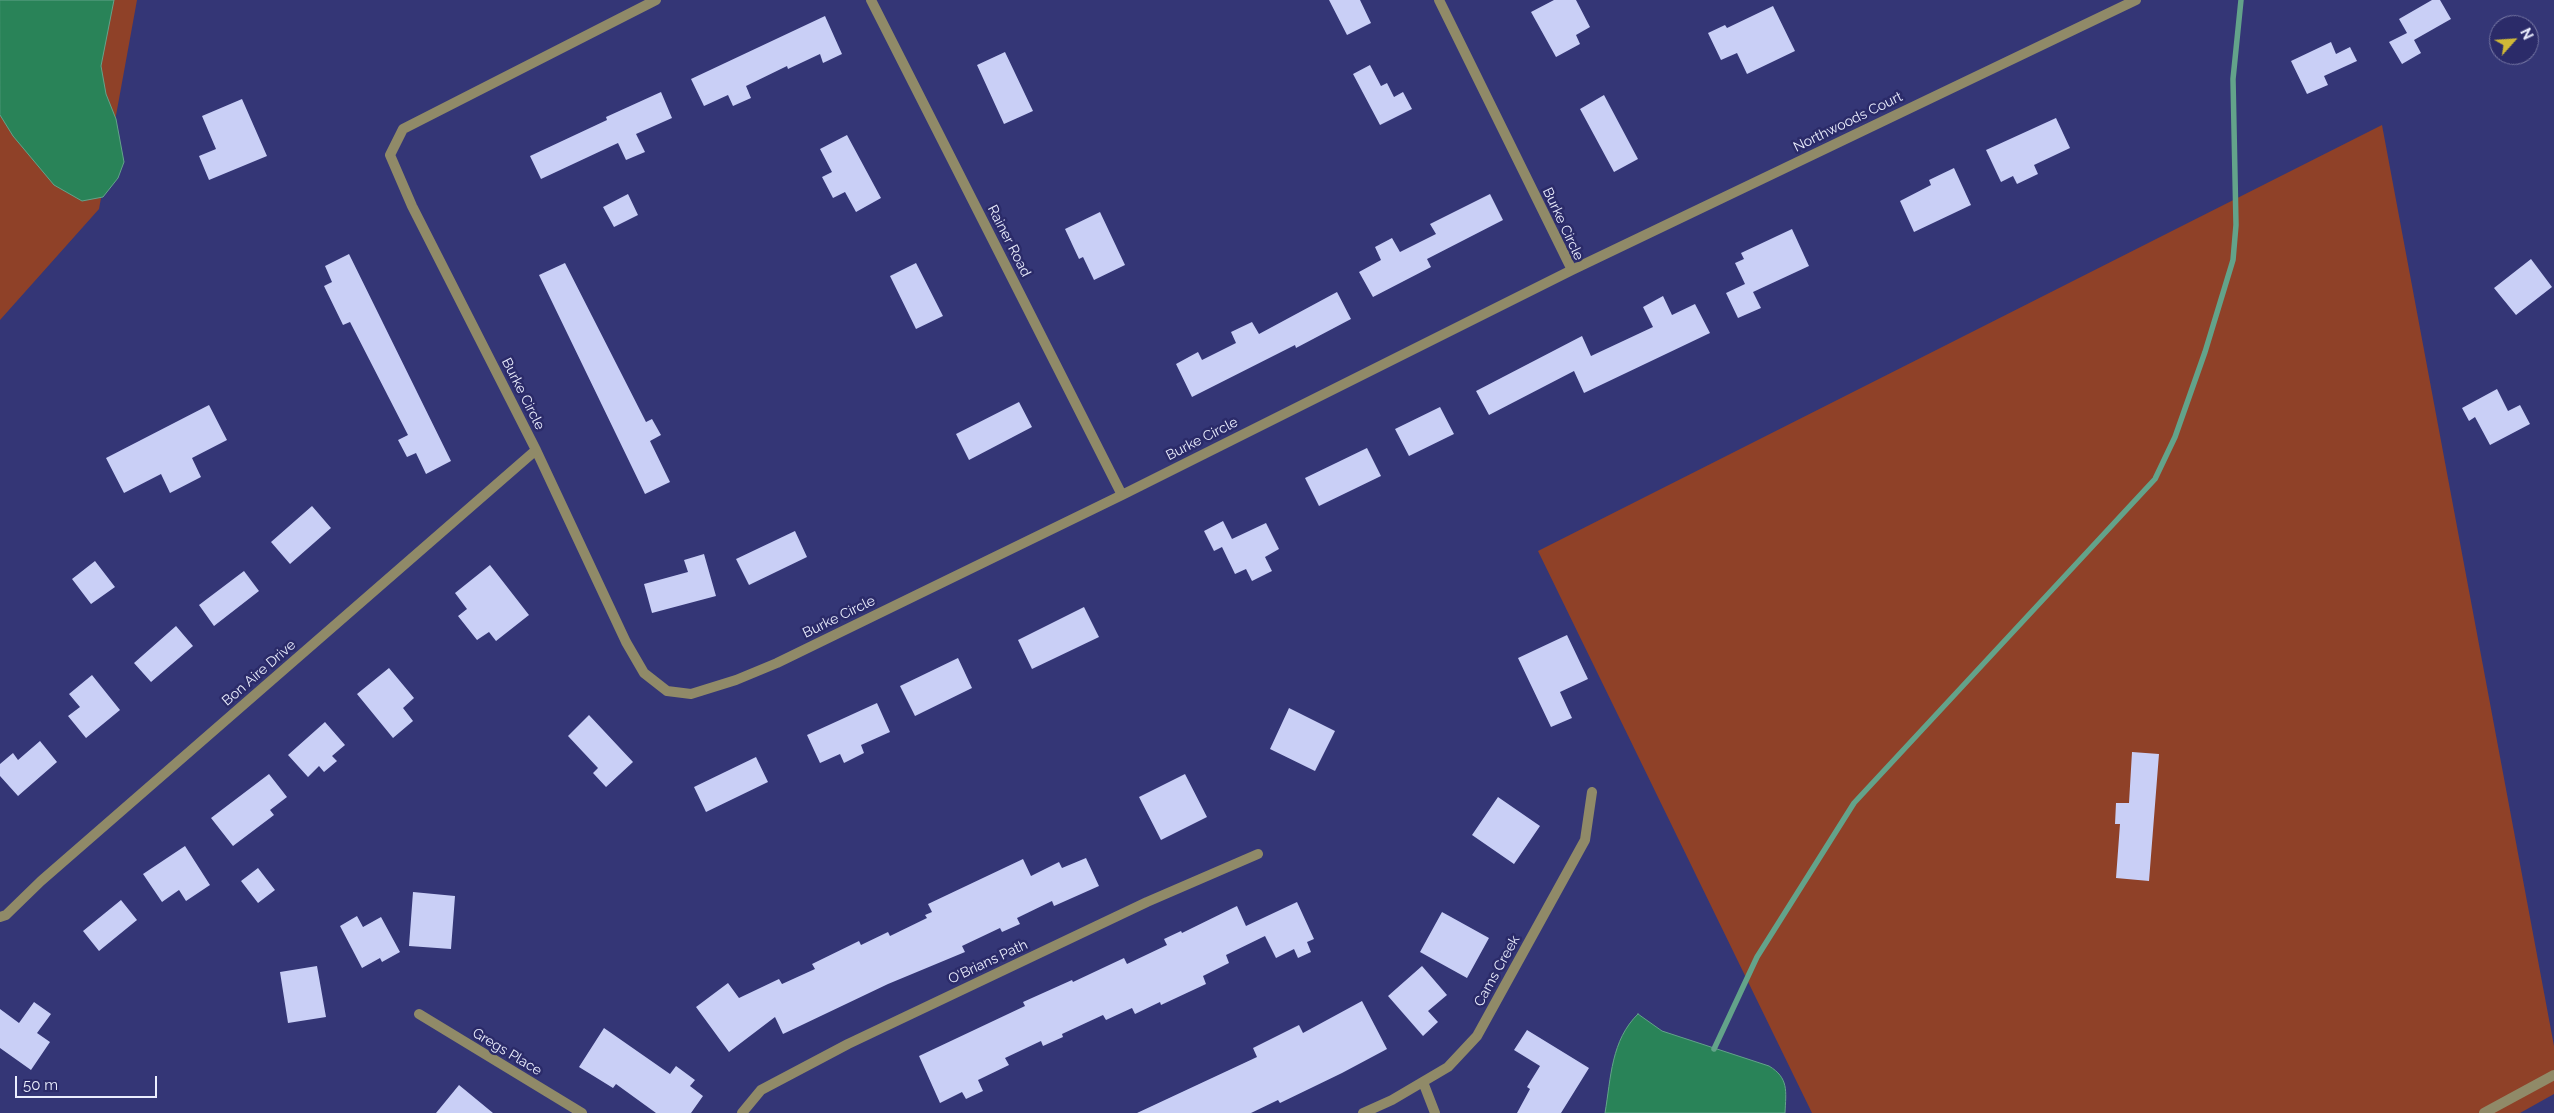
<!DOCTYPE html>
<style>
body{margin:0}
#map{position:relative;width:2554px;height:1113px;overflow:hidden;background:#343676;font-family:Raleway,sans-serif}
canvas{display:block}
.north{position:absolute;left:2489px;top:15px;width:50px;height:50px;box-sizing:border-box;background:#2b2b69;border:1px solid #7879a5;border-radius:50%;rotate:64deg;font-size:14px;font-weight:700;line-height:20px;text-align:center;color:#ebeefe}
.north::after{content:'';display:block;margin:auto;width:18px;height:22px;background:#cfb837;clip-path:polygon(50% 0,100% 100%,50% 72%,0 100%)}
.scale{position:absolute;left:15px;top:1076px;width:142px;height:22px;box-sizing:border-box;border:2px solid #ebeefe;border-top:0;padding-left:6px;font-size:15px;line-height:18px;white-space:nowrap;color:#ebeefe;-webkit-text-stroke:4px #2b2b69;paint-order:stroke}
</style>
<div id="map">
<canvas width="2554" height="1113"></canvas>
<div class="north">N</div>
<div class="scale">50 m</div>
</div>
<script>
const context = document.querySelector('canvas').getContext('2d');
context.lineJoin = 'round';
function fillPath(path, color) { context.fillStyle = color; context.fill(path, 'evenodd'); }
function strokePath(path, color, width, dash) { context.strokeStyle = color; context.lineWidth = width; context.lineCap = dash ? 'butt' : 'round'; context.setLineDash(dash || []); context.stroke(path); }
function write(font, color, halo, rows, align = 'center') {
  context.font = font + ' Raleway,sans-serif'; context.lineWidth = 5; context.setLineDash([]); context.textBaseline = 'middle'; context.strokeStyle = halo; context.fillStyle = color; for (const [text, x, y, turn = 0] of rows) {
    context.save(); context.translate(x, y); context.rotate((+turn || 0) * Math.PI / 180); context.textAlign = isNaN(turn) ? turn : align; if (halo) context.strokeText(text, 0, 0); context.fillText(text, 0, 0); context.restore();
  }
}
fillPath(new Path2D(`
 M 0,0 L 137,0 L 99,209 L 0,320 Z
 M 2382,125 L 2554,1046 L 2554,1094 L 2520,1113 L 1812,1113 L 1538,551 Z`), '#8f4128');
const water = new Path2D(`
 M 0,0 L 114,0 L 101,66 L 106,94 L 116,119 L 124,162 L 118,178 L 103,197 L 82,201 L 54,185 L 13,136 L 0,115 Z
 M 1638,1014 L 1662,1031 L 1769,1066 C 1789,1078 1786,1091 1785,1113 L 1605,1113 C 1611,1078 1611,1040 1638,1014 Z`);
fillPath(water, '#298358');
strokePath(water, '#63a38a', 1);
strokePath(new Path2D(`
 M 1714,1049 L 1757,957 L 1854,803 L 2155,479 L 2175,437 L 2205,352 L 2233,260 L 2236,225 L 2233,79 L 2241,0`), '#63a38a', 5.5);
fillPath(new Path2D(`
 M 1329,0 L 1360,0 L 1371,23 L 1347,35 Z
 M 1554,0 L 1576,0 L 1590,27 L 1576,35 L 1580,44 L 1556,57 L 1531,12 Z
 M 2432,0 L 2440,0 L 2451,19 L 2414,40 L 2421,53 L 2402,64 L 2389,42 L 2407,33 L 2399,19 Z
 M 1773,6 L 1795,51 L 1747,74 L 1737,53 L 1721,60 L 1708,33 L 1725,25 L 1727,28 Z
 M 825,16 L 842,54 L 823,63 L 820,54 L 788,69 L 787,66 L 746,86 L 751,98 L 733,106 L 728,95 L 704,106 L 691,79 Z
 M 2331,42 L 2336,54 L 2350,47 L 2357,61 L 2324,76 L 2328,85 L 2307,94 L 2291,61 Z
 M 1005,52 L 1033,111 L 1004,124 L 977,65 Z
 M 1370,65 L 1381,86 L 1387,83 L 1394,97 L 1403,92 L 1412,109 L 1380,125 L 1353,74 Z
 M 661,92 L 672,118 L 636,134 L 645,152 L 626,160 L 618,143 L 541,179 L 530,156 L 607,120 L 606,117 Z
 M 1604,95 L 1638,159 L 1614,172 L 1580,109 Z
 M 242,99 L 267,156 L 209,180 L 199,156 L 216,149 L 202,116 Z
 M 2056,118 L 2070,148 L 2034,165 L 2038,174 L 2017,184 L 2013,176 L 2001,182 L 1986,150 Z
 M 847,135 L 881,198 L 856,212 L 845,192 L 833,198 L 822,177 L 832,172 L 820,149 Z
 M 1954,168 L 1971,205 L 1914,232 L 1900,201 L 1931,185 L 1929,180 Z
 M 628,194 L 638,215 L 614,227 L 603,207 Z
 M 1490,194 L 1503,220 L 1427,259 L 1431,267 L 1373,297 L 1359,272 L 1381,260 L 1375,247 L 1392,238 L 1400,252 L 1436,234 L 1430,224 Z
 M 1100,212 L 1125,265 L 1094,280 L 1083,257 L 1079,259 L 1065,229 Z
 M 1792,229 L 1809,266 L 1753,292 L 1761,308 L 1738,318 L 1726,293 L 1745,284 L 1735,263 L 1744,259 L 1741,253 Z
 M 349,254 L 451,461 L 426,474 L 416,453 L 407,457 L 398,440 L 408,435 L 350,322 L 343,325 L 324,286 L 332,282 L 325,266 Z
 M 2531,259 L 2552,287 L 2516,315 L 2494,288 Z
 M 565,263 L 646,422 L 652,419 L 661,435 L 650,441 L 670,482 L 645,494 L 539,275 Z
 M 916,263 L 943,316 L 916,329 L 890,276 Z
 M 1337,292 L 1351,319 L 1296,348 L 1295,345 L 1192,397 L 1176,364 L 1198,352 L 1202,360 L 1236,343 L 1231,332 L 1252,322 L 1259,334 Z
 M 1663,296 L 1672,315 L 1695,304 L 1710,333 L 1584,393 L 1574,371 L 1489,415 L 1476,391 L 1582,336 L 1591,356 L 1653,327 L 1643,307 Z
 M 2497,389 L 2508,411 L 2520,405 L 2530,424 L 2490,445 L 2475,417 L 2469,421 L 2462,408 Z
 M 1019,402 L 1032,427 L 969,460 L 956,434 Z
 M 209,405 L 227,440 L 192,458 L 201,477 L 170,493 L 161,474 L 124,493 L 106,458 Z
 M 1440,407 L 1454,434 L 1409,456 L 1395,429 Z
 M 1367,448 L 1381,476 L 1319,506 L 1305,478 Z
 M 312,506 L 331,528 L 290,564 L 271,542 Z
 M 1223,521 L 1232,539 L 1266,523 L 1279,549 L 1265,557 L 1272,571 L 1252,581 L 1246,569 L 1235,574 L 1222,547 L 1214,551 L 1204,531 Z
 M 795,531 L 807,557 L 749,585 L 736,559 Z
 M 704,554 L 716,596 L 652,613 L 644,584 L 688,572 L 684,560 Z
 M 95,561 L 115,587 L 91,604 L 72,579 Z
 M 490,565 L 529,615 L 496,641 L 489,632 L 477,640 L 458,616 L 467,609 L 455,593 Z
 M 244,571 L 259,591 L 214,626 L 199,605 Z
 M 1084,607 L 1099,637 L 1032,669 L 1018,640 Z
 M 176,626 L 193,646 L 151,682 L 134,663 Z
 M 1567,635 L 1588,679 L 1560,692 L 1572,718 L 1551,727 L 1518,658 Z
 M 958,658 L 972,688 L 915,716 L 900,686 Z
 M 389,668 L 414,698 L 403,708 L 413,721 L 393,738 L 357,694 Z
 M 92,675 L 120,710 L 86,738 L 68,716 L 80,707 L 69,694 Z
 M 877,703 L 890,732 L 861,745 L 864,753 L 844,763 L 840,754 L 820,763 L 807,735 Z
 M 1289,708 L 1335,731 L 1315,771 L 1270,749 Z
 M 589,715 L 633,762 L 606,787 L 593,773 L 598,768 L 568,736 Z
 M 325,722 L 345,745 L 332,756 L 337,761 L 324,772 L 319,766 L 308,777 L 288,755 Z
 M 40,741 L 57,762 L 18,796 L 0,776 L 0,764 L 13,753 L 18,760 Z
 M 2132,752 L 2159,754 L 2149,881 L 2116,878 L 2120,824 L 2115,824 L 2116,803 L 2129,803 Z
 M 756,757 L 768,782 L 706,812 L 694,787 Z
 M 269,774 L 287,797 L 270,810 L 274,815 L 233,846 L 211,818 Z
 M 1185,774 L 1207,817 L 1161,840 L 1139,797 Z
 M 1498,797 L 1540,826 L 1514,864 L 1472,835 Z
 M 185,846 L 210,885 L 186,901 L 179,890 L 162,902 L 143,874 Z
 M 1086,858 L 1099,886 L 1054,906 L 1052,901 L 1017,918 L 1020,924 L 1002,932 L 1000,928 L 962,946 L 965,952 L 888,984 L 783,1034 L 775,1017 L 729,1052 L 696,1007 L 728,983 L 739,998 L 779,979 L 782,984 L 815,969 L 812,964 L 859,941 L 861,945 L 888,932 L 890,936 L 927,918 L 925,915 L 932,912 L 928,904 L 1023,859 L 1031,876 L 1059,862 L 1062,868 Z
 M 258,868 L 275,890 L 258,903 L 241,881 Z
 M 413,892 L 455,896 L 451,949 L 409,946 Z
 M 121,900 L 137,920 L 99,951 L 83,931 Z
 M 1297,902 L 1314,939 L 1307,942 L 1311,952 L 1298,958 L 1294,949 L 1276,958 L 1265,936 L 1226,955 L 1229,963 L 1203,976 L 1206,984 L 1161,1005 L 1160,1002 L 1135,1014 L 1132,1008 L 1106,1020 L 1103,1015 L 1062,1034 L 1063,1037 L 1043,1046 L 1041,1041 L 1005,1058 L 1009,1065 L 978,1080 L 983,1091 L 966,1099 L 962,1092 L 940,1103 L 919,1056 L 1025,1006 L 1023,1002 L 1072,980 L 1073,982 L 1124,958 L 1127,964 L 1167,945 L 1164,939 L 1181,931 L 1182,933 L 1237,906 L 1246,926 Z
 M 1442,912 L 1489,938 L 1467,978 L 1420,952 Z
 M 357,916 L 363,927 L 381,917 L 400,952 L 382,962 L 380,958 L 362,968 L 340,926 Z
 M 317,966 L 326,1017 L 288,1023 L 280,972 Z
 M 1422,966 L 1447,995 L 1428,1011 L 1438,1022 L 1423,1036 L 1388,996 Z
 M 1362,1001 L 1387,1049 L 1342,1073 L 1280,1103 L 1278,1100 L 1251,1113 L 1137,1113 L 1257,1057 L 1253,1048 L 1299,1025 L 1303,1033 Z
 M 34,1002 L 51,1014 L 37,1033 L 50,1042 L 31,1070 L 0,1048 L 0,1009 L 19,1023 Z
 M 604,1028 L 670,1074 L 676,1066 L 695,1080 L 690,1086 L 703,1096 L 691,1113 L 656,1113 L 616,1084 L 613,1088 L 579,1067 Z
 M 1527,1030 L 1589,1068 L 1561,1113 L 1517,1113 L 1530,1089 L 1527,1087 L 1540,1066 L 1514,1050 Z
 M 459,1085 L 493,1113 L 436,1113 Z`), '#c9cff6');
strokePath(new Path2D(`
 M 656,0 L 403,129 L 390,155 L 412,206 L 536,450 L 626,642 L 644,673 L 667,691 L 691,694 L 736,680 L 777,663 L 1122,495 L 1572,270 L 2136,0
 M 871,0 L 1122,495
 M 1439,0 L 1572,270
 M 0,917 L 6,915 L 41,881 L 536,450
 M 419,1014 L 582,1113
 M 1423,1082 L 1435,1113
 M 742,1113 L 761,1090 L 848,1044 L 1147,902 L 1258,854
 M 1363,1113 L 1392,1100 L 1448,1067 L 1477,1036 L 1585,840 L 1592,792
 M 2484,1113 L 2554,1075`), '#908a68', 10);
write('14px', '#ebeefe', '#2b2b69', [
 ["Northwoods Court",1848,122,-26],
 ["Burke Circle",1563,224,65],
 ["Rainer Road",1009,241,63],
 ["Burke Circle",523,394,63],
 ["Burke Circle",1202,439,-27],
 ["Burke Circle",839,617,-26],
 ["Bon Aire Drive",259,673,-41],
 ["O'Brians Path",988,962,-25],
 ["Cams Creek",1497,971,-61],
 ["Gregs Place",507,1052,31]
]);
</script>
